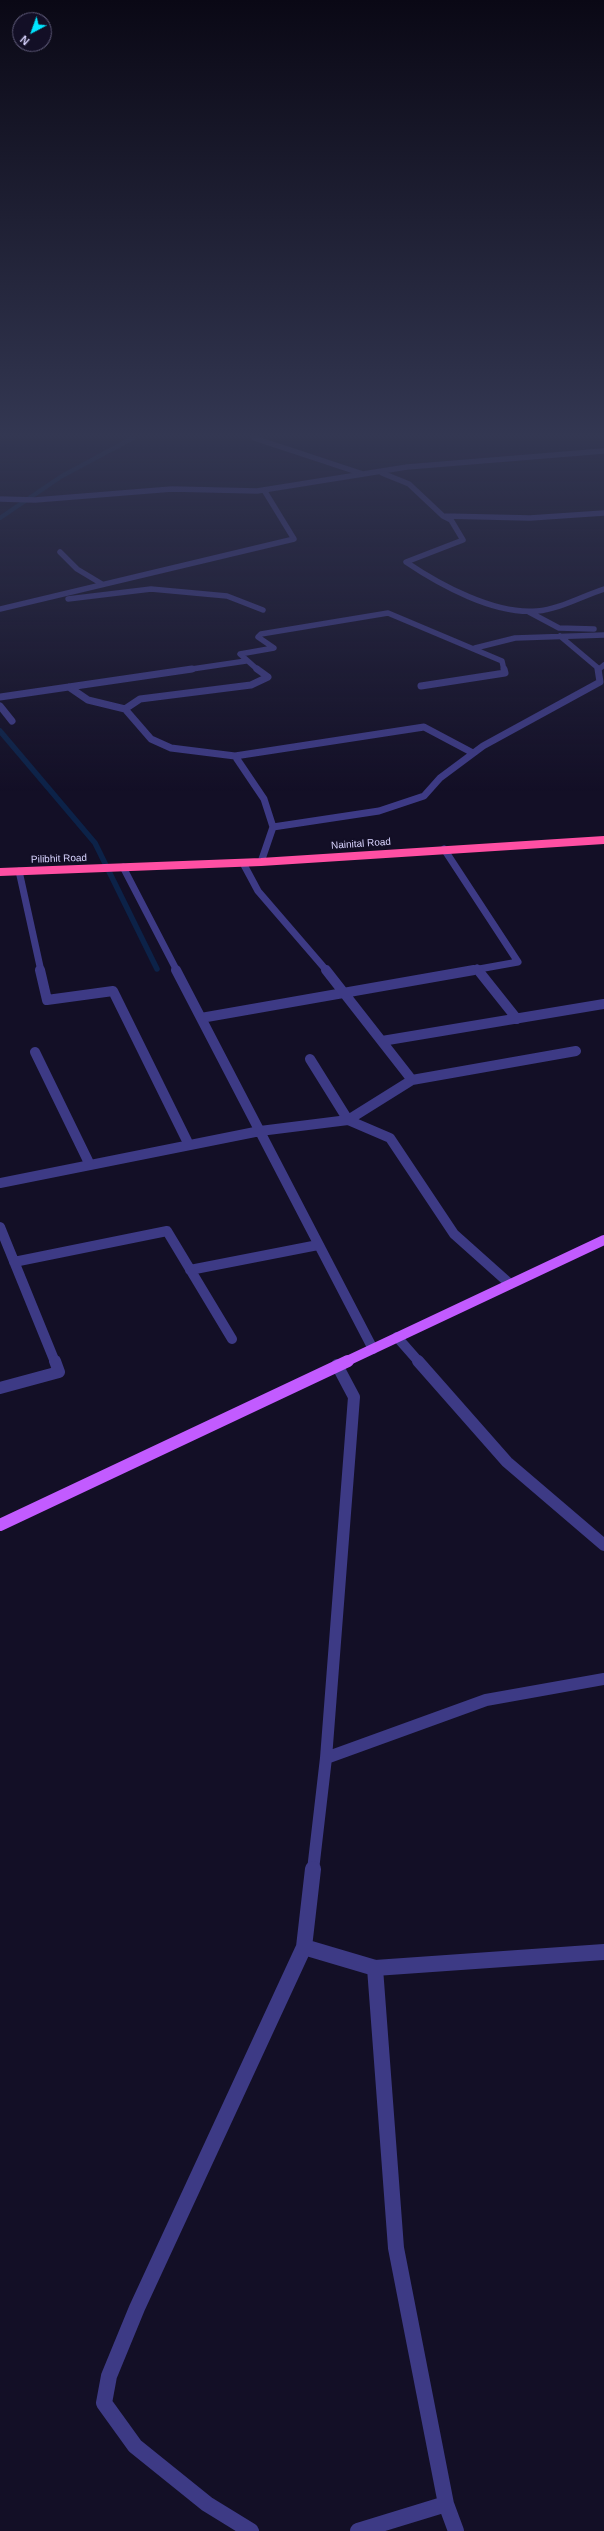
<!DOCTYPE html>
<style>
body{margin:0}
#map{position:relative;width:604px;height:2531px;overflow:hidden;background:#130f26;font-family:Arial,sans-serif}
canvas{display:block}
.north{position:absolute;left:12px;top:12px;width:40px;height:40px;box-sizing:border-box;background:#130f26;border:1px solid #625e7d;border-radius:50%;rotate:221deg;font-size:11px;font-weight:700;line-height:16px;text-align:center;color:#d9d4ff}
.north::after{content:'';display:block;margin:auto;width:14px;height:18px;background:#00e5ff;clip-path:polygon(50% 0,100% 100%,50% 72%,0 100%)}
</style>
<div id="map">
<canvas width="604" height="2531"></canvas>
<div class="north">N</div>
</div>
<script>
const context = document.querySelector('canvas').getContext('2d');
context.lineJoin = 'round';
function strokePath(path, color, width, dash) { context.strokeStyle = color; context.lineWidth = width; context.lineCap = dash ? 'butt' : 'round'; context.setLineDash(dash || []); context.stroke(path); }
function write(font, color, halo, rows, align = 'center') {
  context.font = font + ' Arial,sans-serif'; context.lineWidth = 4; context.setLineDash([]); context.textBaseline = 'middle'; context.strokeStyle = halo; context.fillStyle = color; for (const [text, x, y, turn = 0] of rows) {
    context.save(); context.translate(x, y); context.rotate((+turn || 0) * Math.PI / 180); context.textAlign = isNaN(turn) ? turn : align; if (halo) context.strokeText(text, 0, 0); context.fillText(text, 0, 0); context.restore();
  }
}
strokePath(new Path2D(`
 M 0,518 L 62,476 L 133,438`), '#0c2248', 4.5);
strokePath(new Path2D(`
 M 0,731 L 95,843 L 157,969`), '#0c2248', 5.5);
strokePath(new Path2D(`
 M 254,438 L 363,474
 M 382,473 L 409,484 L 443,516 L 530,518 L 604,513
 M 0,499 L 35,500 L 172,489 L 257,491 L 407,467 L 604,451
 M 443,516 L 451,520 L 463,540 L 406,562 C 440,585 495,615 537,611 C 560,609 582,596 604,589
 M 60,552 L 77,569 L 102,584
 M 68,599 L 151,589 L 227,596 L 263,610
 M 0,609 L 294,539 L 264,490
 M 529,612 L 559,628 L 594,629
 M 560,636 L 598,668
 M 475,648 L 515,638 L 604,635
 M 185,670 L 246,661
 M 258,670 L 240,654 L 274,648 L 258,637 L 261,634 L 388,613 L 502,661 L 504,670
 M 598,670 L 604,665`), '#3d3a85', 5.5);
strokePath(new Path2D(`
 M 421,686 L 505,673 L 504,669
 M 69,687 L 88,700 L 125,709 L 151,739 L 171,748 L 235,756 L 264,799 L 273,827 L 261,862
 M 0,697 L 192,669
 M 0,706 L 12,721
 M 125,709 L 140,699 L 251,685 L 268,677 L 257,669
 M 235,756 L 424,727 L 473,753
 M 273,827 L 379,811 L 424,796 L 440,778 L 483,746 L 600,682 L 598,669
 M 444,849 L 518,962 L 468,971
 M 243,863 L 258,891 L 327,971
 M 123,867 L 177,971
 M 19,871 L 41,971
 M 477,968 L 479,971`), '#3d3a85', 7);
strokePath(new Path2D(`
 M 40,970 L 47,1000 L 113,991 L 189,1145
 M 176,970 L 373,1349
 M 326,970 L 412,1080 L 576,1051
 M 478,970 L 517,1019
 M 201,1018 L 474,970
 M 382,1041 L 604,1004
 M 35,1052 L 90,1165
 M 310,1059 L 348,1120 L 390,1138 L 454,1234 L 510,1284
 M 0,1183 L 260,1131 L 348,1120 L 412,1080
 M 0,1227 L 55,1362
 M 14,1262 L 167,1231 L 232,1339
 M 190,1270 L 318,1245
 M 397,1337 L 419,1362`), '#3d3a85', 10);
strokePath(new Path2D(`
 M 418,1361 L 507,1462 L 604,1545
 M 0,1388 L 59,1372 L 55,1361
 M 326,1758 L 486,1700 L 604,1679
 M 313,1870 L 326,1758 L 354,1397 L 337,1365`), '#3d3a85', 12);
strokePath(new Path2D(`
 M 304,1947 L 375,1968 L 604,1952
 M 375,1968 L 396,2248 L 446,2504 L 456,2531
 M 251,2531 L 207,2504 L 135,2446 L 104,2403 L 109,2376 L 137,2308 L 304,1947 L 313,1869
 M 358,2531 L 446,2504`), '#3d3a85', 16);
strokePath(new Path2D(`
 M 345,1362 L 604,1240`), '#c25bff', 10);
strokePath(new Path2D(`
 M 0,1525 L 348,1361`), '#c25bff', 12);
strokePath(new Path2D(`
 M 0,872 L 261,862 L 604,840`), '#ff4fa3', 8);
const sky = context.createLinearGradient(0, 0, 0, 792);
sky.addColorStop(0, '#0a0815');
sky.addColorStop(0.55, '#333752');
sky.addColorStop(1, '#33375200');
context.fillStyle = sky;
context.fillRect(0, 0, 604, 792);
write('10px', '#d9d4ff', '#130f26', [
 ["Nainital Road",361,844,-4],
 ["Pilibhit Road",59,859,-2]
]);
</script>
